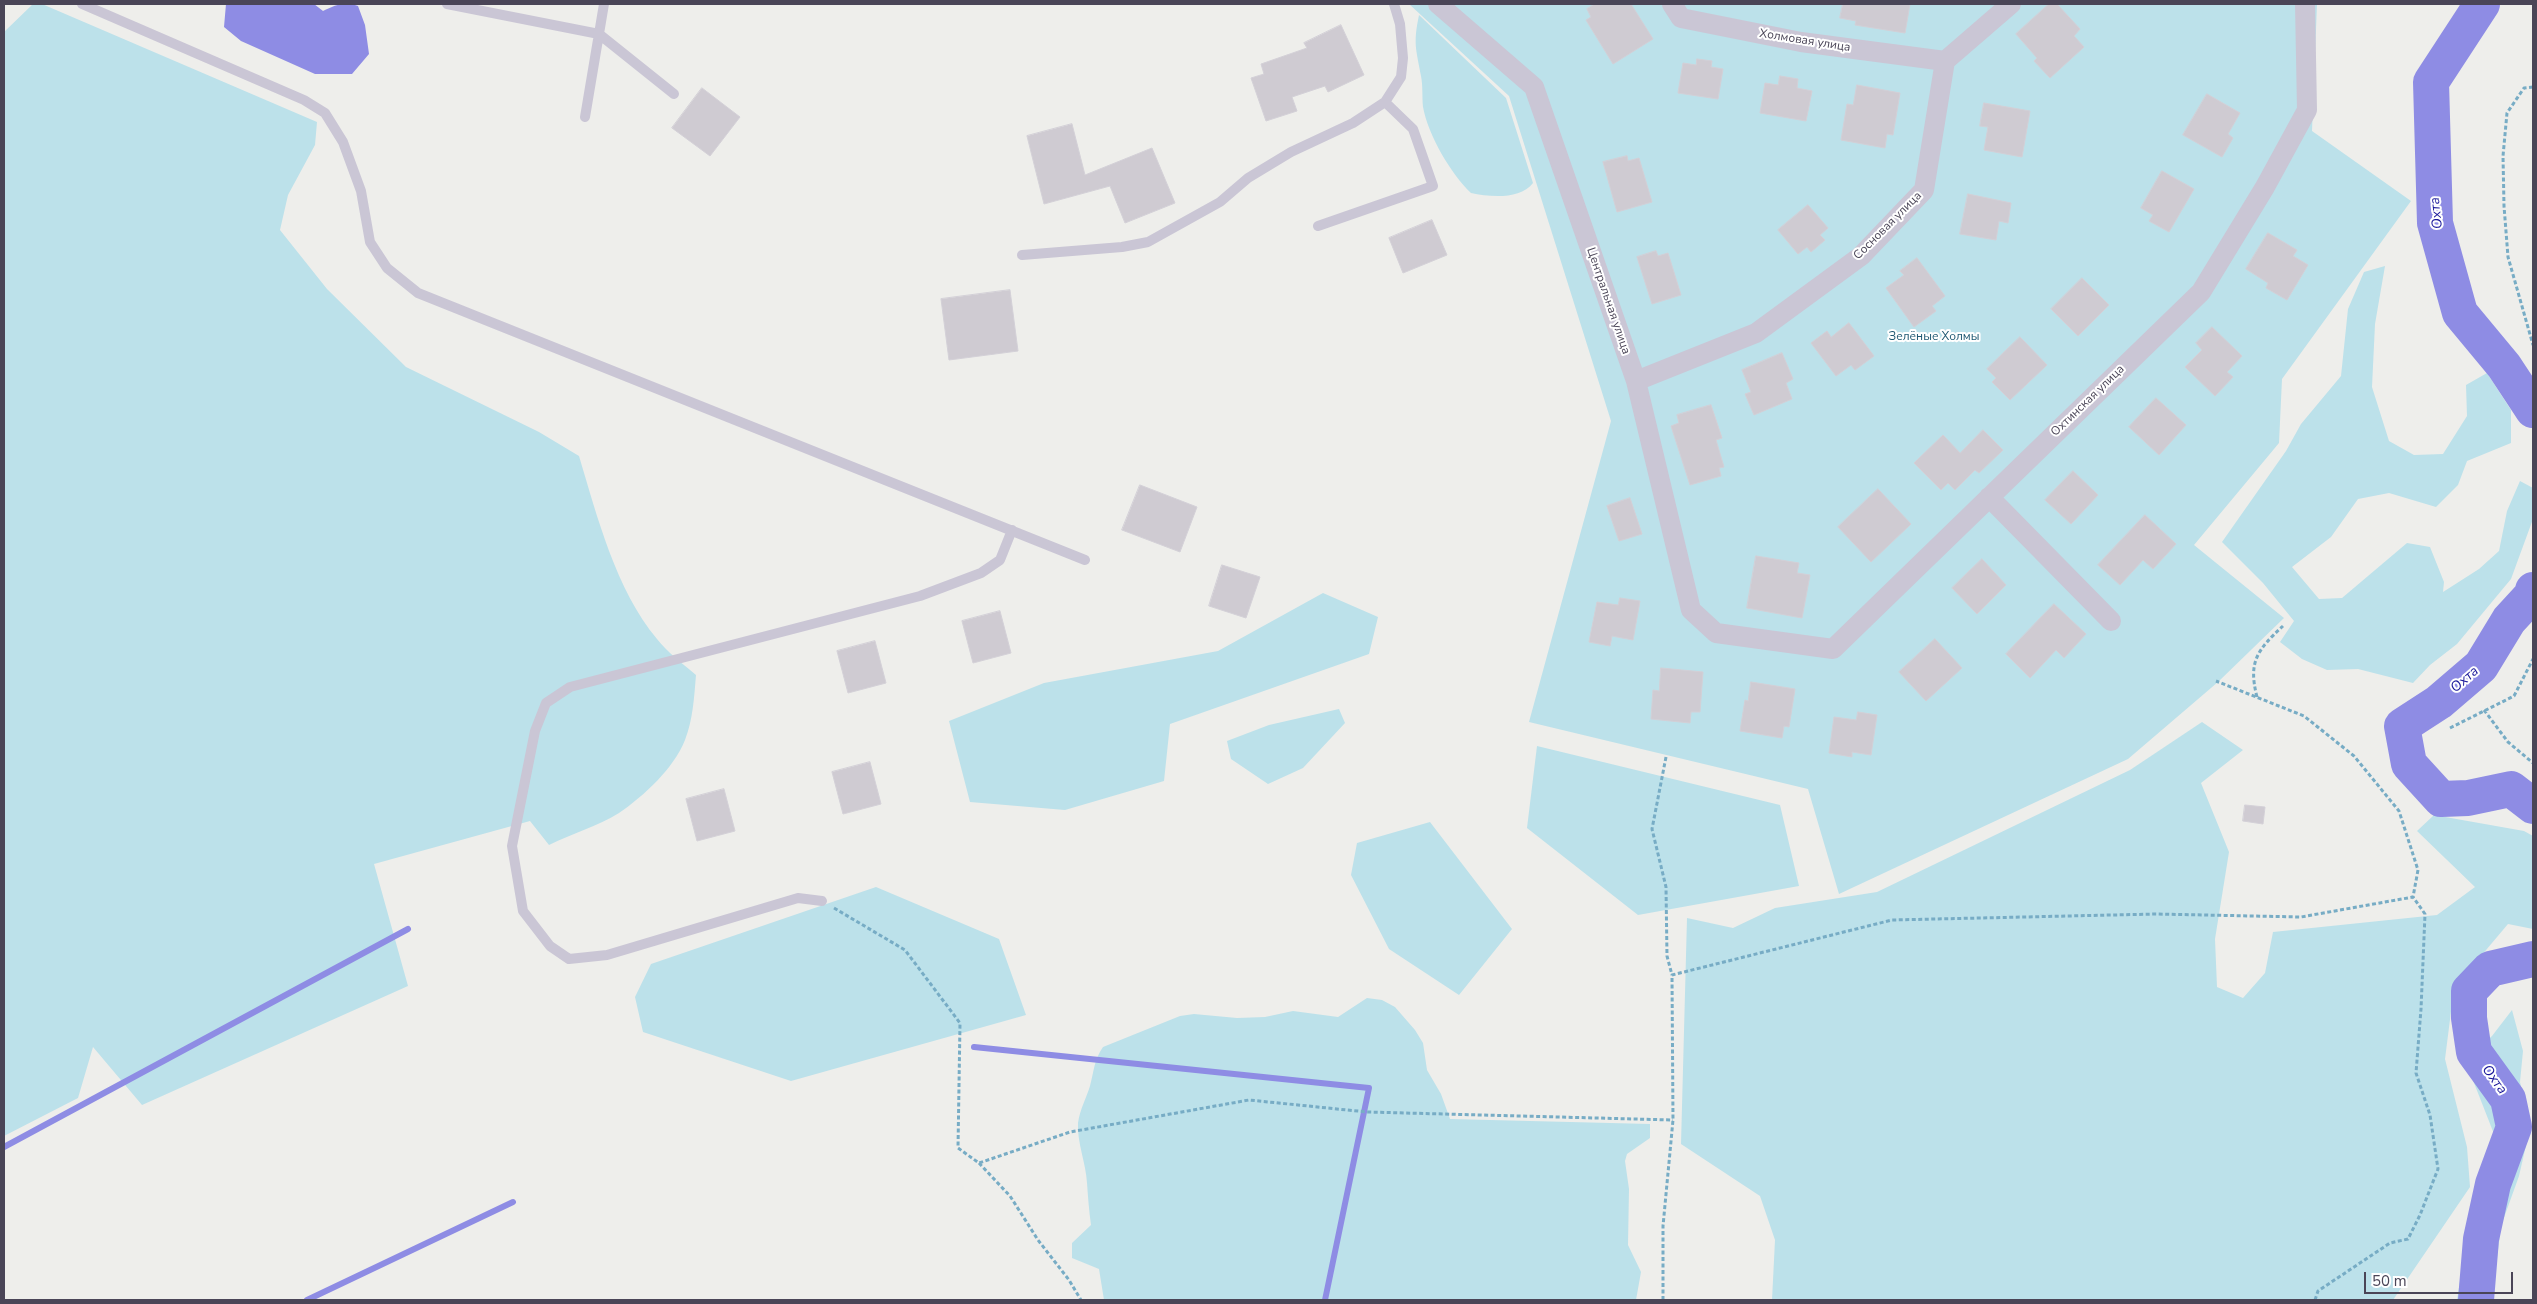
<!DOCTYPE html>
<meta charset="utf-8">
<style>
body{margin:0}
#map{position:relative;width:2537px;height:1304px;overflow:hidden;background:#eeeeeb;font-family:"Nunito Sans",sans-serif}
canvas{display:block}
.frame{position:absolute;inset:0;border:5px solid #4a4557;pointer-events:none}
.scale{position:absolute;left:2364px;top:1272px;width:149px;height:22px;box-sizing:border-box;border:2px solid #4a4557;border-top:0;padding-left:6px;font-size:15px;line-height:18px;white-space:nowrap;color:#4a4557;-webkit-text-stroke:4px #fff;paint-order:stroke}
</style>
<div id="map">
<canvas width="2537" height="1304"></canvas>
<div class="frame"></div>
<div class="scale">50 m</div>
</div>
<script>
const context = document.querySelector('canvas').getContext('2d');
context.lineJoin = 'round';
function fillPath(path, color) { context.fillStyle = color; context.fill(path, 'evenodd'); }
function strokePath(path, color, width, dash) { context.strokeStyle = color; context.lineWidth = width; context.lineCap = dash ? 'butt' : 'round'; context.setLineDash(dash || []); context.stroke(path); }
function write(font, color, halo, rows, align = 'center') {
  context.font = font + ' "Nunito Sans",sans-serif'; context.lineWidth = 4; context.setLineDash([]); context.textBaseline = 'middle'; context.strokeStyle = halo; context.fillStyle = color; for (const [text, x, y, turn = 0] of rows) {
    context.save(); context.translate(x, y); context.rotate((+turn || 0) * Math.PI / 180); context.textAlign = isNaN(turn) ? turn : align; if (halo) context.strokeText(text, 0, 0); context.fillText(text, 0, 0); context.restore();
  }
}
fillPath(new Path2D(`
 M 33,4 L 42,4 L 317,122 L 315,145 L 288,195 L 280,230 L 327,289 L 406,367 L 539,432 L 579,456 C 597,516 616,590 657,639 C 667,652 683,664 696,675 C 694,698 693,719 685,740 C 674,768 644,796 619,813 C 598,826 571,834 549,845 L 530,821 L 374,864 L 408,986 L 142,1105 L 93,1047 L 78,1098 L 4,1136 L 4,32 Z
 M 1409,4 L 2317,4 L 2312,131 L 2411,201 L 2282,379 L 2279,443 L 2194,545 L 2284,618 L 2218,682 L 2128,759 L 1839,894 L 1808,789 L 1529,722 L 1611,421 L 1509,96 Z
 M 1419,15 L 1506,98 L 1533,183 C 1520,200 1490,197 1471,193 C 1451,174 1428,135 1423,107 C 1422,97 1423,86 1421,76 C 1416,48 1413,44 1419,15 Z
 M 2385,266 L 2375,324 L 2372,387 L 2389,441 L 2414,455 L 2443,454 L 2467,416 L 2466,385 L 2487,373 L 2511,410 L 2511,443 L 2467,461 L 2458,485 L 2436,507 L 2389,493 L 2358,499 L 2331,537 L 2292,567 L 2319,599 L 2342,598 L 2407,543 L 2430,547 L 2444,582 L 2443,592 L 2479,569 L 2499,551 L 2507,511 L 2520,481 L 2533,488 L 2533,519 L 2511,579 L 2457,644 L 2430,665 L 2413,683 L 2358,669 L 2327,670 L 2302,659 L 2280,642 L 2294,621 L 2263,583 L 2222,542 L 2286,451 L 2301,424 L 2341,376 L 2348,309 L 2364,272 Z
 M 1323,593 L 1378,617 L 1369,654 L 1170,724 L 1164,781 L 1065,810 L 970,802 L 949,721 L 1044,683 L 1218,651 Z
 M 1339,709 L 1345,723 L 1303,768 L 1268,784 L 1231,759 L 1227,741 L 1269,725 Z
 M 2202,722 L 2243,750 L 2201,783 L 2229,852 L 2215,939 L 2217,987 L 2243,998 L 2265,973 L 2273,932 L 2437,915 L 2475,887 L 2417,831 L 2434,815 L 2524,831 L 2533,836 L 2533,929 L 2508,924 L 2454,988 L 2445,1059 L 2467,1147 L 2470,1187 L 2393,1300 L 1772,1300 L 1775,1240 L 1760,1196 L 1681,1144 L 1687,918 L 1733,928 L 1775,908 L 1877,892 L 2130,770 Z
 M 1537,746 L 1780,805 L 1799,886 L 1638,915 L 1527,828 Z
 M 1430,822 L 1512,929 L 1459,995 L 1389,949 L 1351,875 L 1357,843 Z
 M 876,887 L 999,939 L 1026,1015 L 791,1081 L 643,1032 L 635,997 L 651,964 Z
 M 1367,998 L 1382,1000 L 1395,1007 L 1415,1030 L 1423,1043 L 1427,1070 L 1441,1094 L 1450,1119 L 1650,1124 L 1650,1138 L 1627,1154 L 1625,1161 L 1629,1189 L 1628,1245 L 1641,1272 L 1636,1300 L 1104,1300 L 1099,1269 L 1072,1258 L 1072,1243 L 1091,1225 C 1089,1211 1088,1197 1087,1183 C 1086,1163 1077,1143 1078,1123 C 1080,1109 1086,1099 1090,1086 C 1094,1071 1094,1060 1103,1047 L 1180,1016 L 1194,1014 L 1237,1018 L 1265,1017 L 1293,1011 L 1338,1017 Z
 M 2512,1010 L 2523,1051 L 2520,1082 L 2530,1128 L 2519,1176 L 2501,1226 L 2492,1300 L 2457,1300 L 2471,1209 L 2494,1134 L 2467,1065 L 2474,1052 L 2492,1036 Z`), '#bce1ea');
fillPath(new Path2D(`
 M 226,4 L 314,4 L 323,11 C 335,5 345,1 358,6 L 365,25 L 369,54 L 352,74 L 315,74 L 241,41 L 224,27 Z`), '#8e8ce4');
strokePath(new Path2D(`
 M 974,1047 L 1369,1088 L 1325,1300
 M 4,1147 L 408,929
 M 307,1300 L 513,1202`), '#8e8ce4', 6);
strokePath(new Path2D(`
 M 2482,4 L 2431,82 L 2435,223 L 2460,313 L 2504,366 L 2533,410
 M 2533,590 L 2532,595 L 2509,620 L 2481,666 L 2439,702 L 2402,726 L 2409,764 L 2441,799 L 2468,798 L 2511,789 L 2533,806
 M 2476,1300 L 2481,1239 L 2493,1184 L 2514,1127 L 2508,1099 L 2474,1052 L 2469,1018 L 2469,991 L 2490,969 L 2533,959`), '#8e8ce4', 36);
const building = new Path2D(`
 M 1595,4 L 1631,4 L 1653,39 L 1613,64 L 1586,20 L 1591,17 L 1587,9 Z
 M 1843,4 L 1910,4 L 1905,33 L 1855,25 L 1856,21 L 1840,18 Z
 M 2049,4 L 2057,4 L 2080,29 L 2074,36 L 2084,47 L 2050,78 L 2034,61 L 2037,58 L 2016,34 Z
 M 1341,25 L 1364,75 L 1328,92 L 1325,86 L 1292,97 L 1297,111 L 1266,121 L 1251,78 L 1264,74 L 1261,64 L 1307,48 L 1304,43 Z
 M 1697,59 L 1712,61 L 1711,67 L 1723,69 L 1718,99 L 1678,93 L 1683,63 L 1696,65 Z
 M 1780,76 L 1798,79 L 1797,88 L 1812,91 L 1806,121 L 1760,113 L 1765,83 L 1778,85 Z
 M 1857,85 L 1900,93 L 1893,135 L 1887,134 L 1885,148 L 1841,140 L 1847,104 L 1853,105 Z
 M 702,88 L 740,117 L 710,156 L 672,128 Z
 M 2207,94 L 2240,113 L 2228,134 L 2233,138 L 2222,157 L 2183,135 Z
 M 1984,103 L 2030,111 L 2022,157 L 1984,150 L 1988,127 L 1980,126 Z
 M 1072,124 L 1085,175 L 1152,148 L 1175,203 L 1125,223 L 1110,186 L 1044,204 L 1027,136 Z
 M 1627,156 L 1628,161 L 1639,158 L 1652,202 L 1617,212 L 1603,162 Z
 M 2162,171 L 2194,189 L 2169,232 L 2149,221 L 2153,215 L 2141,208 Z
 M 1968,194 L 2011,203 L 2008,223 L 1999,221 L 1996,240 L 1960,234 Z
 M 1808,205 L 1828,228 L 1820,235 L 1825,240 L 1811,252 L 1807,247 L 1798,254 L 1778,230 Z
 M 1432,220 L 1447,255 L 1403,273 L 1389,238 Z
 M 2268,233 L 2297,250 L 2293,256 L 2308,265 L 2287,300 L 2266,288 L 2268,283 L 2246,269 Z
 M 1656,251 L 1658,256 L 1668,253 L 1681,295 L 1652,304 L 1637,257 Z
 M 1917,258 L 1945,296 L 1932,306 L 1936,311 L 1914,327 L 1886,288 L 1904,275 L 1900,271 Z
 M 2082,278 L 2109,305 L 2078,336 L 2051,309 Z
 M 1010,290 L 1018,351 L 949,360 L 941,299 Z
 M 1849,323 L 1874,356 L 1855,370 L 1851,365 L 1836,376 L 1811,343 L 1827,331 L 1831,337 Z
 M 2212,327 L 2242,356 L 2227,372 L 2233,377 L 2215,396 L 2185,367 L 2202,350 L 2196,343 Z
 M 2020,337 L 2047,365 L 2010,400 L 1992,382 L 1996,378 L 1987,369 Z
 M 1782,353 L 1793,379 L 1786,383 L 1792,399 L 1754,415 L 1745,394 L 1751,392 L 1742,370 Z
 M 2156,398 L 2186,425 L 2159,455 L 2129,427 Z
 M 1711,405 L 1722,438 L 1716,440 L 1724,467 L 1719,468 L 1721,476 L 1690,485 L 1671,426 L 1679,423 L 1677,415 Z
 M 1983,430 L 2003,450 L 1979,473 L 1975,470 L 1955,490 L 1948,483 L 1941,490 L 1914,463 L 1943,435 L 1960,453 Z
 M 2073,471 L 2098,495 L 2071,524 L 2045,500 Z
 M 1140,485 L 1197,507 L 1180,552 L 1122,530 Z
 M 1878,489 L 1911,524 L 1871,562 L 1838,527 Z
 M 1630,498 L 1642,534 L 1619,541 L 1607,506 Z
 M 2145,515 L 2176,544 L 2153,569 L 2143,560 L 2120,585 L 2098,565 Z
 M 1756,556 L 1799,563 L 1797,573 L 1810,575 L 1802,618 L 1747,608 Z
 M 1982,559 L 2006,585 L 1977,614 L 1952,588 Z
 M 1222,565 L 1260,577 L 1246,618 L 1209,606 Z
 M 1620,598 L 1640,601 L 1633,640 L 1612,636 L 1610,646 L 1589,642 L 1597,602 L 1618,605 Z
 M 2054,604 L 2086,634 L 2064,658 L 2056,650 L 2030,678 L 2006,654 Z
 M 1000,611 L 1011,653 L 973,663 L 962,621 Z
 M 1935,639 L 1962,668 L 1926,701 L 1899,672 Z
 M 875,641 L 886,683 L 848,693 L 837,651 Z
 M 1661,668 L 1703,672 L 1700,712 L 1691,712 L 1690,723 L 1651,719 L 1653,690 L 1659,691 Z
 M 1751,682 L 1795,689 L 1789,727 L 1784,726 L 1782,738 L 1740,731 L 1745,700 L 1748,701 Z
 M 1858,712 L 1877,715 L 1871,755 L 1852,752 L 1852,757 L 1829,753 L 1834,717 L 1856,720 Z
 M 870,762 L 881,804 L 843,814 L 832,772 Z
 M 724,789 L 735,831 L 697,841 L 686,799 Z
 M 2245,805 L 2265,807 L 2263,824 L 2243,821 Z`);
fillPath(building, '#cfcbd2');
strokePath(building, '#d3d0d7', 1);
strokePath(new Path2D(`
 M 2533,87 L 2524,88 L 2507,113 L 2503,156 L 2504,206 L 2508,257 L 2533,345
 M 2257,697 C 2248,662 2257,650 2283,626
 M 2484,710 L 2508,742 L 2533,763
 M 2450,728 L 2514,696 L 2533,659
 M 1666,757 L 1652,829 L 1666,887 L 1667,956 L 1672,975
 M 834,908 L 905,950 L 960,1023 L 958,1148 L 979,1163 L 1070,1132 L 1249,1100 L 1367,1112 L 1673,1120
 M 979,1163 L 1010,1196 L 1038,1240 L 1069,1280 L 1081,1300
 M 1663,1300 L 1663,1226 L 1673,1120 L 1672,975 L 1892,920 L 2156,914 L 2301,917 L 2413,897 L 2418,870 L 2399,811 L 2354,756 L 2304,716 L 2216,681
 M 2315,1300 L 2318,1291 L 2390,1243 L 2408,1239 L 2420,1215 L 2438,1169 L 2430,1115 L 2416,1073 L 2421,1009 L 2425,914 L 2413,897`), '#77acc5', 3, [4, 2.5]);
strokePath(new Path2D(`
 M 82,4 L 304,100 L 325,113 L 343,142 L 361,191 L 370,242 L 387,268 L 418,293 L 1085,560
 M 447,4 L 599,34 L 674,94
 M 585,117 L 604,4
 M 1318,226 L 1433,186 L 1413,129 L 1385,102
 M 1022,255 L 1122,247 L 1148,242 L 1220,202 L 1248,178 L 1291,152 L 1353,123 L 1385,102 L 1401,77 L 1403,58 L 1400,24 L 1394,4
 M 822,901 L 798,898 L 607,955 L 569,959 L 550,946 L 523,911 L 512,846 L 535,731 L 546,703 L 570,687 L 920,596 L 981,573 L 1000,560 L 1012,530`), '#cac6d5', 10);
strokePath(new Path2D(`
 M 1438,4 L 1534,87 L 1636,381 L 1691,610 L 1716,633 L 1833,649 L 2201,292 L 2265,187 L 2307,110 L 2305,4
 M 1672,4 L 1681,18 L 1801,42 L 1945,61
 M 1636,381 L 1756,333 L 1861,256 L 1924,190 L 1945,61 L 2011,4
 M 1989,497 L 2111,621`), '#cac6d5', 20);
write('12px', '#4a4557', '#fff', [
 ["Холмовая улица",1805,41,9],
 ["Сосновая улица",1888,226,-45],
 ["Центральная улица",1608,301,71],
 ["Охтинская улица",2088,401,-44]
]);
write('12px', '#1d5771', '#fff', [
 ["Зелёные Холмы",1934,337]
]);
write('italic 14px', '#191799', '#fff', [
 ["Охта",2437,213,-96],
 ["Охта",2465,680,-41],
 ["Охта",2494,1080,54]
]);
</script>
